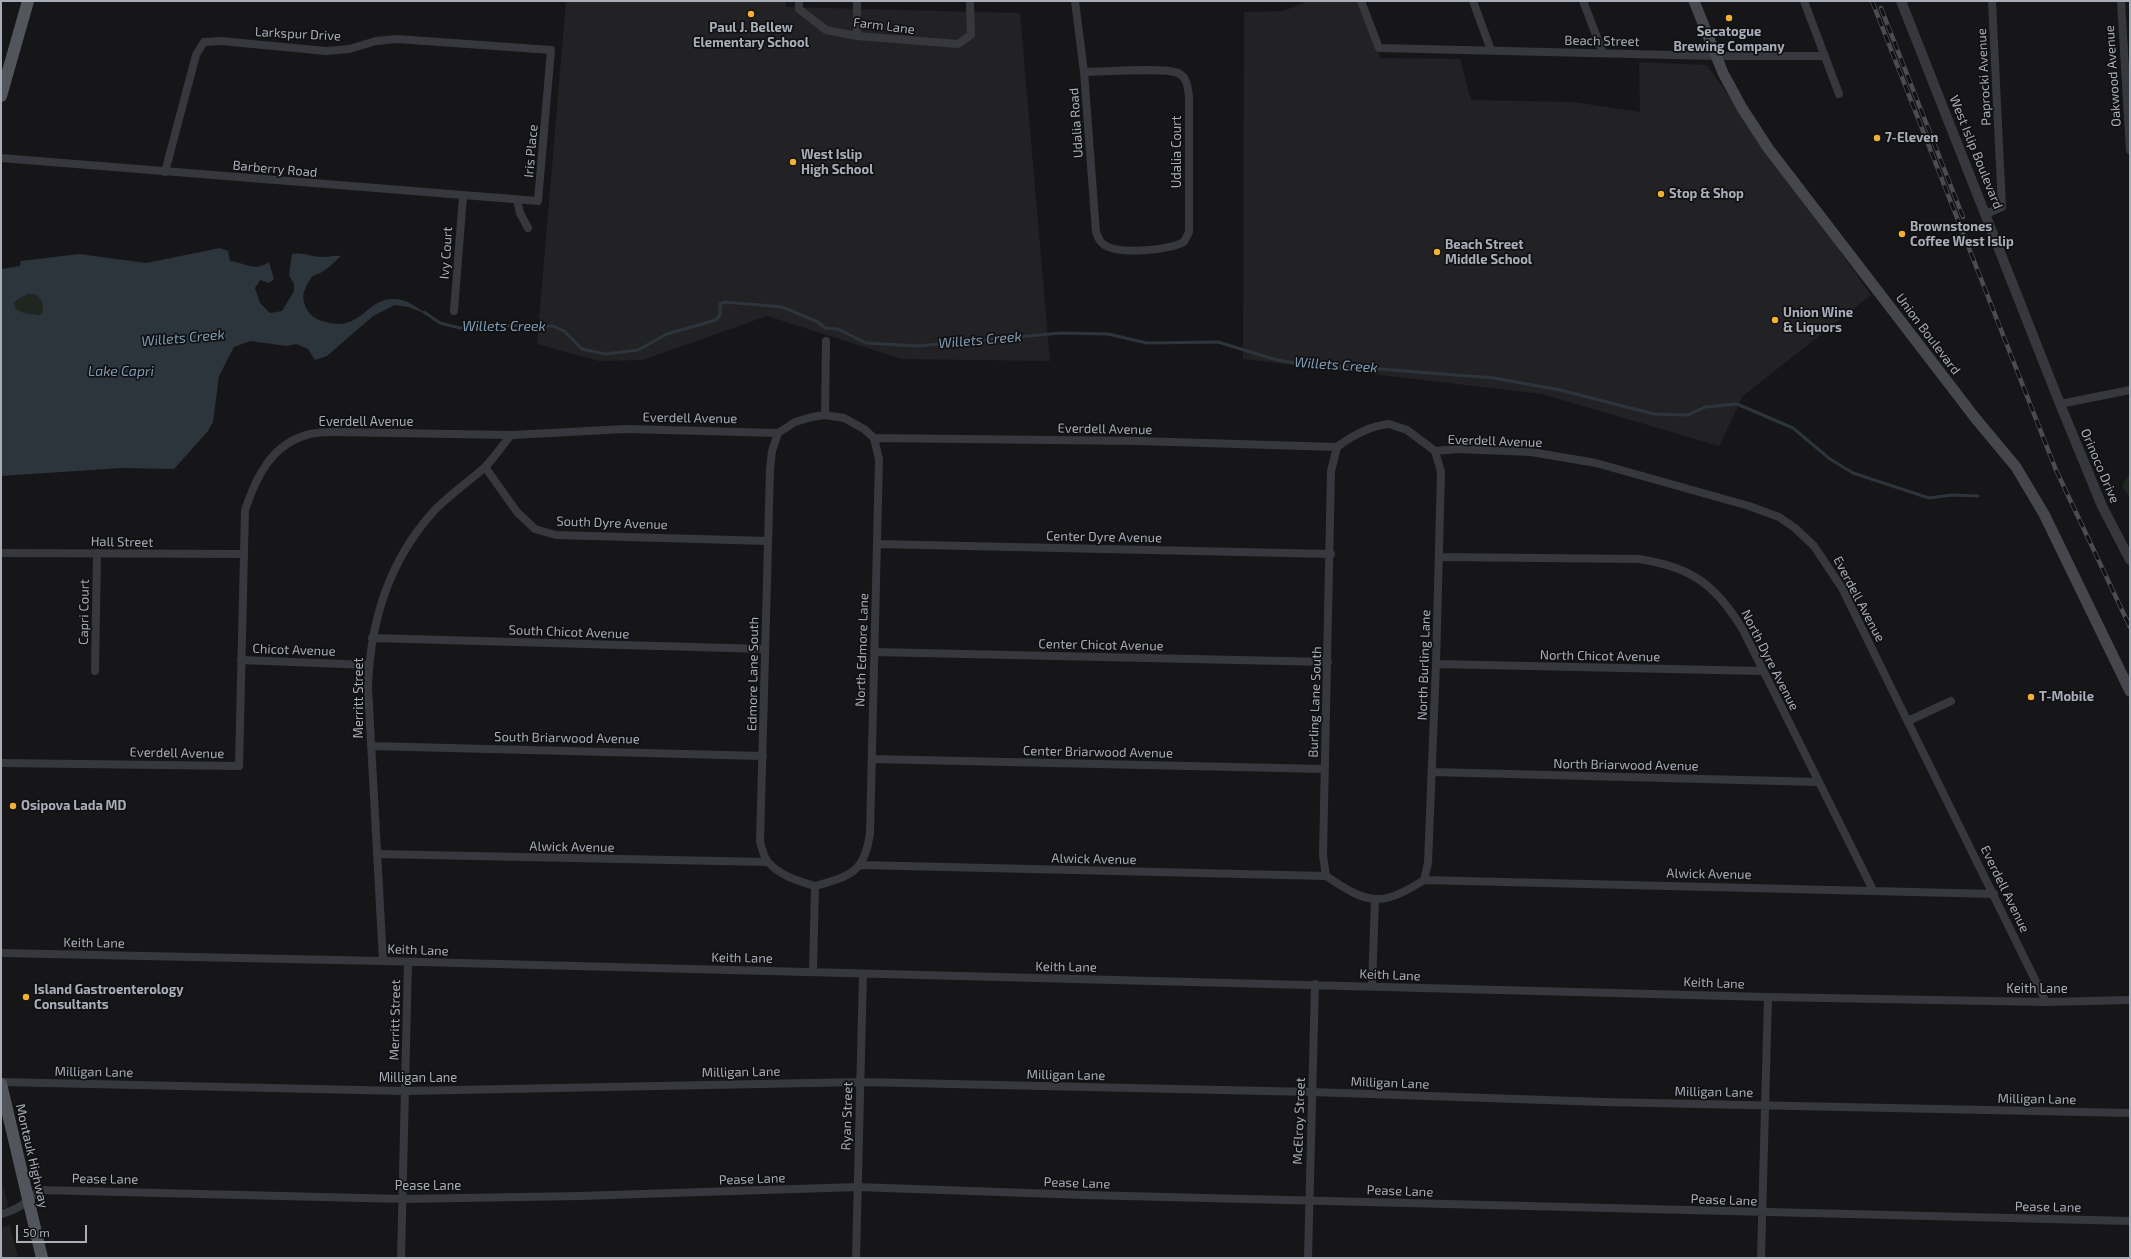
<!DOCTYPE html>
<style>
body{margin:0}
#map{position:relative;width:2131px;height:1259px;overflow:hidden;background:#161618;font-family:"Exo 2",sans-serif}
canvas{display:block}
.frame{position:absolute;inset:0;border:2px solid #a8adb8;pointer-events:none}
.scale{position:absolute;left:16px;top:1225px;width:71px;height:18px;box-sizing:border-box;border:2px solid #a8adb8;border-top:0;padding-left:5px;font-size:12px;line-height:14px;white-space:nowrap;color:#a8adb8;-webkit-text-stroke:3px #111113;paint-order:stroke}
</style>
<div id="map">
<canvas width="2131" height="1259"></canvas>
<div class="frame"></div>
<div class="scale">50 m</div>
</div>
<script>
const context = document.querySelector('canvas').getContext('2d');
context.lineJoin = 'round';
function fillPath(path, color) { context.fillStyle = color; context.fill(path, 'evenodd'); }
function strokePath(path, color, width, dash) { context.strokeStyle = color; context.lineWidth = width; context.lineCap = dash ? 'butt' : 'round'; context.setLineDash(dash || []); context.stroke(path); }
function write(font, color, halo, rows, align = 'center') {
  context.font = font + ' "Exo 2",sans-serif'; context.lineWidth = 3.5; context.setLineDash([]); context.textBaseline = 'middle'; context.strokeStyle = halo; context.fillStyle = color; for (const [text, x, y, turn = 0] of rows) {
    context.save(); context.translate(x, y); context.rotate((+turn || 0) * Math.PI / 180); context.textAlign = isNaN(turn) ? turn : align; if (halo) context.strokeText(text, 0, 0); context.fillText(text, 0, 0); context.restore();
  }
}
fillPath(new Path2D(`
 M 566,1 L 786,1 L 786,7 L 1020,13 L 1050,361 L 902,359 L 767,316 L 643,360 L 599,361 L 537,344 Z
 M 1307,1 L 1357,1 L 1381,58 L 1460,59 L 1471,100 L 1573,102 L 1640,112 L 1639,62 L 1707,65 L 1871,295 L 1743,396 L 1719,446 L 1542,394 L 1243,359 L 1244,12 L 1284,11 Z
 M 1,1176 L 8,1207 L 1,1209 Z
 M 10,1225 L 18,1258 L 1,1258 L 1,1227 Z`), '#222225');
fillPath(new Path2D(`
 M 28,294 L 37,295 L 42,302 L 43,312 L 40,315 L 24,313 L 16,310 L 14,303 L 18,299 Z
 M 2130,473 L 2130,498 L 2122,486 Z`), '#1e261f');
fillPath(new Path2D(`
 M 220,248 L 228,251 L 230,261 C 245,263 256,272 269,262 L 274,279 L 269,283 L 260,280 L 255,288 L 260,303 L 270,313 L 282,311 L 294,291 L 294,284 L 289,275 L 292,254 C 303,252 311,257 322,257 C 329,257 334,255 341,256 C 335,261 329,268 322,272 C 319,274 315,274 312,277 C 307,283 301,295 304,302 C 306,311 312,318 322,321 C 360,334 364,301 391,299 C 406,298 415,306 426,314 L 409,307 L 395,305 L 373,316 L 327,356 L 315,360 L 308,349 L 296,344 L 287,346 L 250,341 L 234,347 L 219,376 L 213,422 L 208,431 L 174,469 L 122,468 L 1,476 L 1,269 L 20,266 L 21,261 L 79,254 L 146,263 ZM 28,294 L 37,295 L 42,302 L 43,312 L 40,315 L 24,313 L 16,309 L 14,303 L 18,299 Z`), '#2c353c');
strokePath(new Path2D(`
 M 424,312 L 440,323 L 460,328 L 481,325 L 553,326 L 564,331 L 582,349 L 605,354 L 638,350 L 667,334 L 716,320 L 720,315 L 720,304 L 725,302 L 782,307 L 818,322 L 825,328 L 838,329 L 866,343 L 918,346 L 1061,333 L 1108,334 L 1147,343 L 1218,342 L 1277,360 L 1318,367 L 1354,367 L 1494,378 L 1560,390 L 1654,414 L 1688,415 L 1705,407 L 1737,404 L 1793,428 L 1830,459 L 1853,473 L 1929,498 L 1952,495 L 1978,496`), '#2c353c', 3);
strokePath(new Path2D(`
 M 799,1 L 799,9 L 826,30 L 857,36 L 958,44 L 971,35 L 970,1
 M 1075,1 L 1084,72 L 1096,232 C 1097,235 1099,240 1102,243 C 1115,256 1168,250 1184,242 L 1189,232 L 1189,97 C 1188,87 1187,77 1178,73 C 1164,67 1102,72 1084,72
 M 1361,1 L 1379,48 L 1715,56 L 1825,56
 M 1473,1 L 1491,50
 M 1583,1 L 1603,53
 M 1804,1 L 1839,94
 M 2121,1 L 2130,150
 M 857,36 L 857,1
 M 1,158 C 180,174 359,188 538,201 L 551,50 L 397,39 L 376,41 L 349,49 L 326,51 L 221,41 L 204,42 L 196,55 L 165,172
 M 517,200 L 520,213 L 528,228
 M 1986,214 L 2002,207 L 1992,1
 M 454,311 L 463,196
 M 2060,404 L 2130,390
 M 825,415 L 826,341
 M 1389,424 L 1407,430 L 1435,451 L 1441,472 L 1436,664 L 1428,863 L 1424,880 C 1380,908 1368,904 1326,876 L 1323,855 L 1331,471 L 1337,447 C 1353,435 1369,426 1389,424 Z
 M 778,433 L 772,451 L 770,469 L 760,842 C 762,848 764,858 768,862 C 780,876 799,881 815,886
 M 874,438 L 1139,441 L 1337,447
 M 1435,451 L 1458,449 L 1531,452 L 1596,463 L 1749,506 L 1779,517 L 1795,528 L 1814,546 L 1842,588 L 2046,1002
 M 485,467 L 517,512 L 535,529 L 556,535 L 768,541
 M 877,544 L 1331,554
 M 1,553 L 243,554
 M 1439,557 L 1639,559 C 1692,567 1716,585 1743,630 L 1873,890
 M 372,638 L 765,649
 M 874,652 L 1328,662
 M 241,660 L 369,665
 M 1436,664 L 1762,671
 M 95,671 L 97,553
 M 1908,721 L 1951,701
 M 371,746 L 763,756
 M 872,759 L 1324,769
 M 1,763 L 239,766 L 245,510 C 256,477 272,443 310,434 C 318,432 327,432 335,432 L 511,435 L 626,429 L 778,433 L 795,422 L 812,417 L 825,415 L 844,418 L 864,429 L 874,438 L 879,459 L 870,833 C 865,872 851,876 815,886
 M 1433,772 L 1818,782
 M 377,854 L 767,862
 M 861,865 L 1326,876
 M 1424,880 L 1994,894
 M 1,953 L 383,961 L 1768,997 L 2046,1002 L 2130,1000
 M 383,961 L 368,688 C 370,623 388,562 433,512 C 448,496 467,483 484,468 C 494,458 502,446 511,435
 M 813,972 L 815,886
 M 1372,986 L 1375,900
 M 1,1082 L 405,1091 L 861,1082 L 1312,1092 L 1603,1102 L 2130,1113
 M 1,1214 C 18,1210 27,1202 39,1190 L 403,1199 L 580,1196 L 857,1187 L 1085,1195 L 2130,1221
 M 401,1258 L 408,962
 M 856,1258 L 863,974
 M 1308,1258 L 1315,984
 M 1761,1258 L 1768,997`), '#37383d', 8);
strokePath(new Path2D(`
 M 1901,1 L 2060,404 L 2102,506 L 2130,560`), '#37383d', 10);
strokePath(new Path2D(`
 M 1694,1 L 1723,73 L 1742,108 L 1768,148 L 1976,419 L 2016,467 L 2044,514 L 2130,691`), '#45474d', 11);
strokePath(new Path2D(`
 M 1,96 L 28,1
 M 1,1084 L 42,1258`), '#53555c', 12);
const rail = new Path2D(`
 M 1872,1 L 2056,470 L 2130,627
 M 1881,8 L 1963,217`);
strokePath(rail, '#4a4c52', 4.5);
strokePath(rail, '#111113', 3, [9]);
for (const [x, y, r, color] of [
 [751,14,4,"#f2b134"],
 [1729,18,4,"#f2b134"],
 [1877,138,4,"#f2b134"],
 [793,162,4,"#f2b134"],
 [1661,194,4,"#f2b134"],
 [1902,234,4,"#f2b134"],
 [1437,252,4,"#f2b134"],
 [1775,320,4,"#f2b134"],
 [2031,697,4,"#f2b134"],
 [13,806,4,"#f2b134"],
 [26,997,4,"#f2b134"]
]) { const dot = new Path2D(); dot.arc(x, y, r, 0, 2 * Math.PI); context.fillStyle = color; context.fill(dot); strokePath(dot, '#111113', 1.5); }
write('13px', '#a8adb8', '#111113', [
 ["Farm Lane",884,26,7],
 ["Larkspur Drive",298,34,3],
 ["Beach Street",1602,41,1],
 ["Oakwood Avenue",2113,76,-94],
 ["Paprocki Avenue",1984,77,-93],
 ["Udalia Road",1076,123,-94],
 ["Iris Place",531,151,-85],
 ["Udalia Court",1177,152,-90],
 ["West Islip Boulevard",1976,152,68],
 ["Barberry Road",275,169,5],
 ["Ivy Court",446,253,-86],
 ["Union Boulevard",1928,334,53],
 ["Everdell Avenue",690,418,1],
 ["Everdell Avenue",366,422],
 ["Everdell Avenue",1105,429,1],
 ["Everdell Avenue",1495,441,2],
 ["Orinoco Drive",2100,466,67],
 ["South Dyre Avenue",612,523,2],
 ["Center Dyre Avenue",1104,537,1],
 ["Hall Street",122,542,1],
 ["Everdell Avenue",1859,599,62],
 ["Capri Court",84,612,-89],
 ["South Chicot Avenue",569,632,2],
 ["Center Chicot Avenue",1101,645,1],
 ["Chicot Avenue",294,650,2],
 ["North Edmore Lane",862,650,-88],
 ["North Chicot Avenue",1600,656,1],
 ["North Dyre Avenue",1770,660,63],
 ["North Burling Lane",1424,665,-88],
 ["Edmore Lane South",753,674,-89],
 ["Merritt Street",359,698,-90],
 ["Burling Lane South",1315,702,-88],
 ["South Briarwood Avenue",567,738,1],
 ["Center Briarwood Avenue",1098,752,1],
 ["Everdell Avenue",177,753,1],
 ["North Briarwood Avenue",1626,765,1],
 ["Alwick Avenue",572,847,1],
 ["Alwick Avenue",1094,859,1],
 ["Alwick Avenue",1709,874,1],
 ["Everdell Avenue",2005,889,64],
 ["Keith Lane",94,943,1],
 ["Keith Lane",418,950,2],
 ["Keith Lane",742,958,1],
 ["Keith Lane",1066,967,1],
 ["Keith Lane",1390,975,2],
 ["Keith Lane",1714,983,2],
 ["Keith Lane",2037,989],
 ["Merritt Street",395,1020,-89],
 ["Milligan Lane",94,1072,1],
 ["Milligan Lane",741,1072,-1],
 ["Milligan Lane",1066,1075,1],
 ["Milligan Lane",418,1078],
 ["Milligan Lane",1390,1083,2],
 ["Milligan Lane",1714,1092,1],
 ["Milligan Lane",2037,1099,1],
 ["Ryan Street",847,1116,-88],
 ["McElroy Street",1299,1121,-88],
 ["Montauk Highway",32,1156,77],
 ["Pease Lane",105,1179,1],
 ["Pease Lane",752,1179,-2],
 ["Pease Lane",1077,1183,2],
 ["Pease Lane",428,1186],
 ["Pease Lane",1400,1191,2],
 ["Pease Lane",1724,1200,2],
 ["Pease Lane",2048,1207,1]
]);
write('bold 13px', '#a8adb8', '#111113', [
 ["Paul J. Bellew",751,28,"center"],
 ["Elementary School",751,43,"center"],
 ["Secatogue",1729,32,"center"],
 ["Brewing Company",1729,47,"center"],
 ["7-Eleven",1885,138],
 ["West Islip",801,155],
 ["High School",801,170],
 ["Stop & Shop",1669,194],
 ["Brownstones",1910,227],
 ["Coffee West Islip",1910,242],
 ["Beach Street",1445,245],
 ["Middle School",1445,260],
 ["Union Wine",1783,313],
 ["& Liquors",1783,328],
 ["T-Mobile",2039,697],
 ["Osipova Lada MD",21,806],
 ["Island Gastroenterology",34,990],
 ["Consultants",34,1005]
], 'left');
write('italic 14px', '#7f9bb3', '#111113', [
 ["Willets Creek",504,326],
 ["Willets Creek",183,338,-5],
 ["Willets Creek",980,340,-5],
 ["Willets Creek",1336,365,4],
 ["Lake Capri",121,371]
]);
</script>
